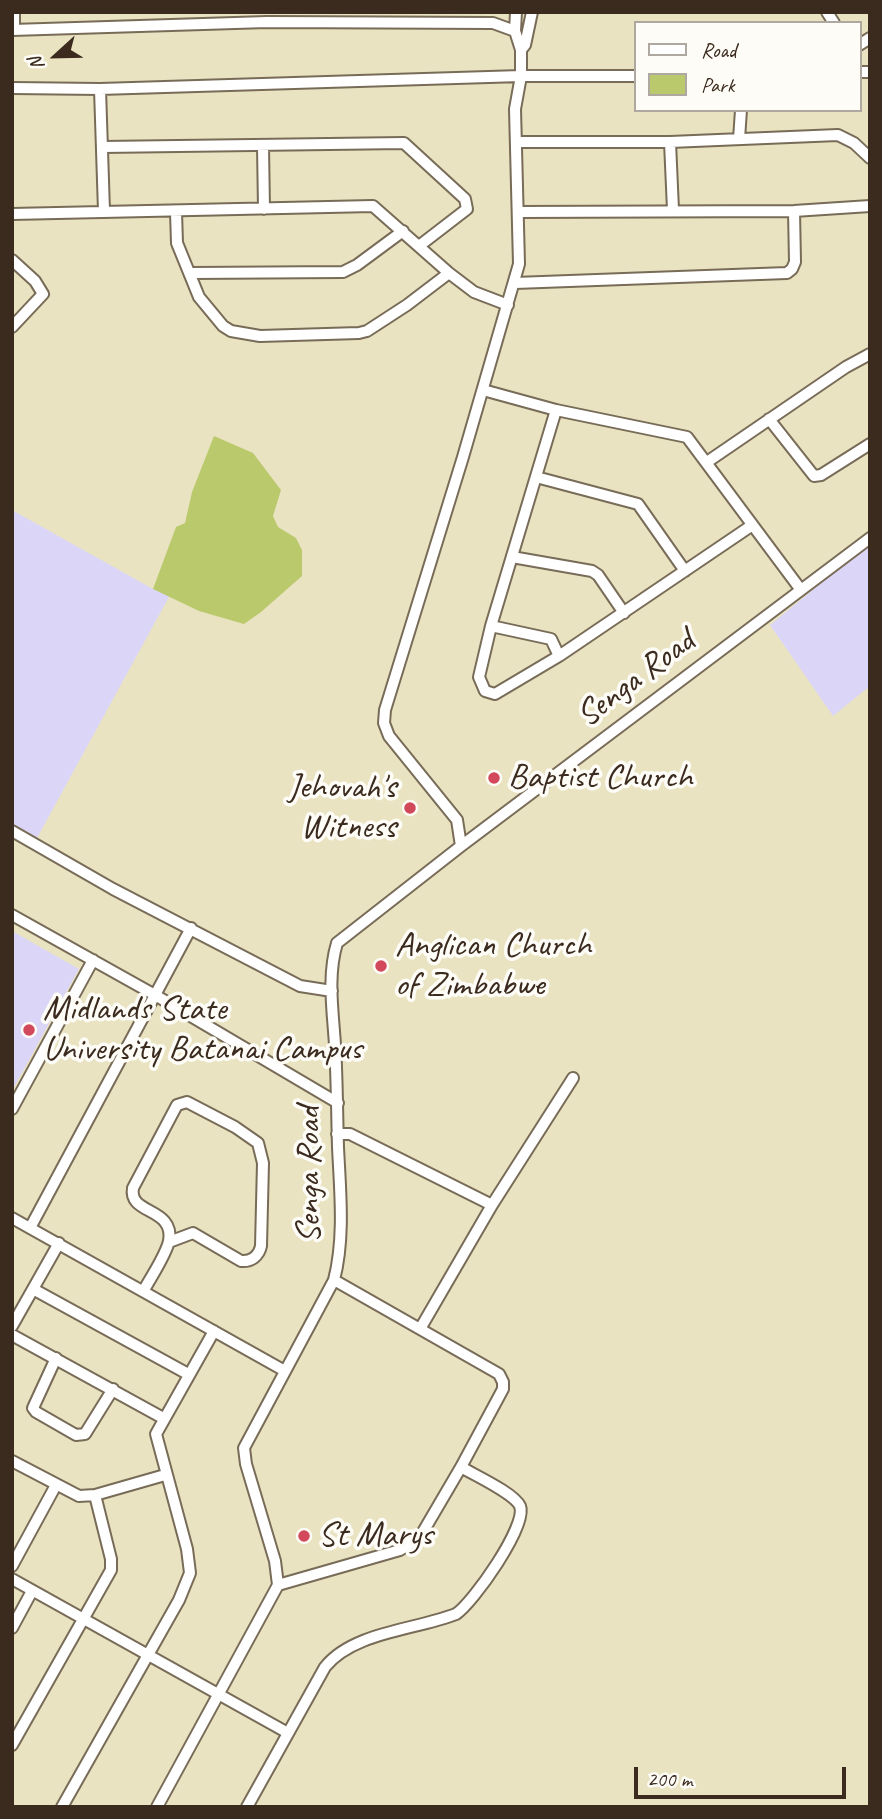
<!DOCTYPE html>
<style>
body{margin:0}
#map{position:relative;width:882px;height:1819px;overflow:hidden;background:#e9e3c1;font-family:Caveat,sans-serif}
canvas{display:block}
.frame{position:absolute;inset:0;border:14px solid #3b2a1e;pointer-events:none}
.legend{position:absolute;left:634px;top:21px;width:228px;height:91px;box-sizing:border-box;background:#fdfcf7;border:2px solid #afa8a0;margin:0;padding:9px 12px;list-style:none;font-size:21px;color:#3b2a1e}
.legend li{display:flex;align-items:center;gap:14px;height:35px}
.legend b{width:35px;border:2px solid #afa8a0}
.north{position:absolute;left:21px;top:21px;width:70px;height:70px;-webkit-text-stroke:5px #fdfcf7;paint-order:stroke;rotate:248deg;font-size:19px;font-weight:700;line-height:28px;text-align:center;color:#3b2a1e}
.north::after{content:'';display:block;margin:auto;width:24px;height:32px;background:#3b2a1e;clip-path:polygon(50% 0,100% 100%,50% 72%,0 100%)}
.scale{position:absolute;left:634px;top:1767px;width:212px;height:32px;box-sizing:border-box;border:4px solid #3b2a1e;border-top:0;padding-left:9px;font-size:21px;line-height:24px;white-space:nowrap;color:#3b2a1e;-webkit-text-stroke:5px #fdfcf7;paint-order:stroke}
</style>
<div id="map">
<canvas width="882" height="1819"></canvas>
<div class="frame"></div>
<ul class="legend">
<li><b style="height:9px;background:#fff"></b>Road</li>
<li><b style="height:19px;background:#bac96c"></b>Park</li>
</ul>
<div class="north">N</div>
<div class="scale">200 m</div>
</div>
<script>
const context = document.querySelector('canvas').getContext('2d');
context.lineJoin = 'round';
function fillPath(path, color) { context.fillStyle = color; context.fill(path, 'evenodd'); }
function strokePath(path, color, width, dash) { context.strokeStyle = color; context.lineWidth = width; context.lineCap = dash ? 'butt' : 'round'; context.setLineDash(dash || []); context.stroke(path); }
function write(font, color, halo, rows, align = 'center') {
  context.font = font + ' Caveat,sans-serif'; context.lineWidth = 7; context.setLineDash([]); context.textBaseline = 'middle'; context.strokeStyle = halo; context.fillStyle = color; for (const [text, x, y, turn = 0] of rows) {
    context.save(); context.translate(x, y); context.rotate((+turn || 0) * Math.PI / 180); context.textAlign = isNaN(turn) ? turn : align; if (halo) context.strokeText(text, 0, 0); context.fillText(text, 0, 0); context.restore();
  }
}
fillPath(new Path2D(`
 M 12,510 L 153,589 L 170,595 L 37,838 L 12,824 Z
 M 870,543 L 870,686 L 833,716 L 770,625 Z
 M 12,931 L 79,969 L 12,1091 Z`), '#dbd6f7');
fillPath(new Path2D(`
 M 214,436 L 253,453 L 281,490 L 273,516 L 278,527 L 296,538 L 302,550 L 302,576 L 261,612 L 244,624 L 199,611 L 153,589 L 176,527 L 185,523 L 192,492 Z`), '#bac96c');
const minor = new Path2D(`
 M 827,12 L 834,23
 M 12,30 L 267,22 L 493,23 L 515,31
 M 14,30 L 14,12
 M 859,45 L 870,38
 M 521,50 L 525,45 L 532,12
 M 859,72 L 870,72
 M 12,88 L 100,89 L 521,76 L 635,76
 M 100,89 L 104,211
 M 739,139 L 741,110
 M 517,142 L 670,142 L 838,135 L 854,143 L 870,158
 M 670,142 L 673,210
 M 263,146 L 264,209
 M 103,147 L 404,143 L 465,199 L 467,209 L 419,246
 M 176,212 L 177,243 L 199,297 L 223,326 L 231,331 L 260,336 L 359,333 L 367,331 L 407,305 L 449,273
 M 518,212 L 794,211 L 870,206
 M 12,214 L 373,206 L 449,273 L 474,292 L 508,305
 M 12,260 L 35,281 L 43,294 L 12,327
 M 191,273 L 343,272 L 357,265 L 403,231
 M 515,283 L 787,273 L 792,269 L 795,262 L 794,211
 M 483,390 L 556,410 L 687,437 L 801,590
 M 556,410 L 491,626 L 479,677 L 485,691 L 495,694 L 559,656 L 751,526
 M 769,419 L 814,476 L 821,475 L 870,444
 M 707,462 L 846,367 L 870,354
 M 536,477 L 638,504 L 685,571
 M 512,557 L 592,571 L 598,575 L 624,613
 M 491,626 L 551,639 L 559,656
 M 12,831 L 113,889 L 300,986 L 332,991
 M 461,846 L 457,820 L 389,736 L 384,723 L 385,710 L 463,457 L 519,264 L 515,109 L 521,76 L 521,50 L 515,31 L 516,12
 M 12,915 L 155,995 L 338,1103
 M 12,1109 L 93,960
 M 337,1134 L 350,1134 L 492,1205
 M 12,1218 L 285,1371
 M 30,1228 L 191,928
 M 33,1289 L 188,1374
 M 144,1290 C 151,1277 166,1255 169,1241 C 175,1207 128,1215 133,1188 L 177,1105 L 187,1102 L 235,1127 L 258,1143 L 263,1163 L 261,1246 C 259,1256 251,1262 241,1261 L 193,1233 L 169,1242
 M 12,1326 L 59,1243
 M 420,1329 L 492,1205 L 573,1078
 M 12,1335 L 163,1418
 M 56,1358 L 33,1408 L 36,1412 L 76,1435 L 85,1434 L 113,1389
 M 12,1461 L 79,1496 L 95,1495 L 165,1475
 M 12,1566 L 56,1485
 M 12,1579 L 288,1733
 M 278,1585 L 400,1550 L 420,1537 L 461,1467 L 503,1389 L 503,1382 L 499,1374 L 334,1280
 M 12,1628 L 32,1591
 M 12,1745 L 111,1570 L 111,1559 L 95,1495
 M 62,1807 L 179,1600 L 190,1573 L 187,1549 L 156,1434 L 214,1331
 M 157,1807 L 278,1585 L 275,1561 L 246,1464 L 244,1448 L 334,1280 C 345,1238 340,1190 338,1147 C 337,1113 337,1079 335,1045 C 333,1012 327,976 337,943 L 461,846 L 870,538
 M 247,1807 L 325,1667 C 353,1632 415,1630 456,1614 C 473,1603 528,1525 520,1506 C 514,1493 474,1475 461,1467`);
strokePath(minor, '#786b57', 14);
strokePath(minor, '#fff', 10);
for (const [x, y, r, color] of [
 [494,778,7,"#d1495b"],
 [410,808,7,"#d1495b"],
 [381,966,7,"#d1495b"],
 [29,1030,7,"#d1495b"],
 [304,1536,7,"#d1495b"]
]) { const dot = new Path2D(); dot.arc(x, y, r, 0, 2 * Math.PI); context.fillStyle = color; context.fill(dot); strokePath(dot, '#fdfcf7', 2.5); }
write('35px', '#3b2a1e', '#fdfcf7', [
 ["Senga Road",636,679,-37],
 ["Senga Road",310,1175,-90]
]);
write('35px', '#3b2a1e', '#fdfcf7', [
 ["Baptist Church",508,778],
 ["Jehovah's",396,788,"right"],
 ["Witness",396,828,"right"],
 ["Anglican Church",395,946],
 ["of Zimbabwe",395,986],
 ["Midlands State",43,1010],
 ["University Batanai Campus",43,1050],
 ["St Marys",318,1536]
], 'left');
</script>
